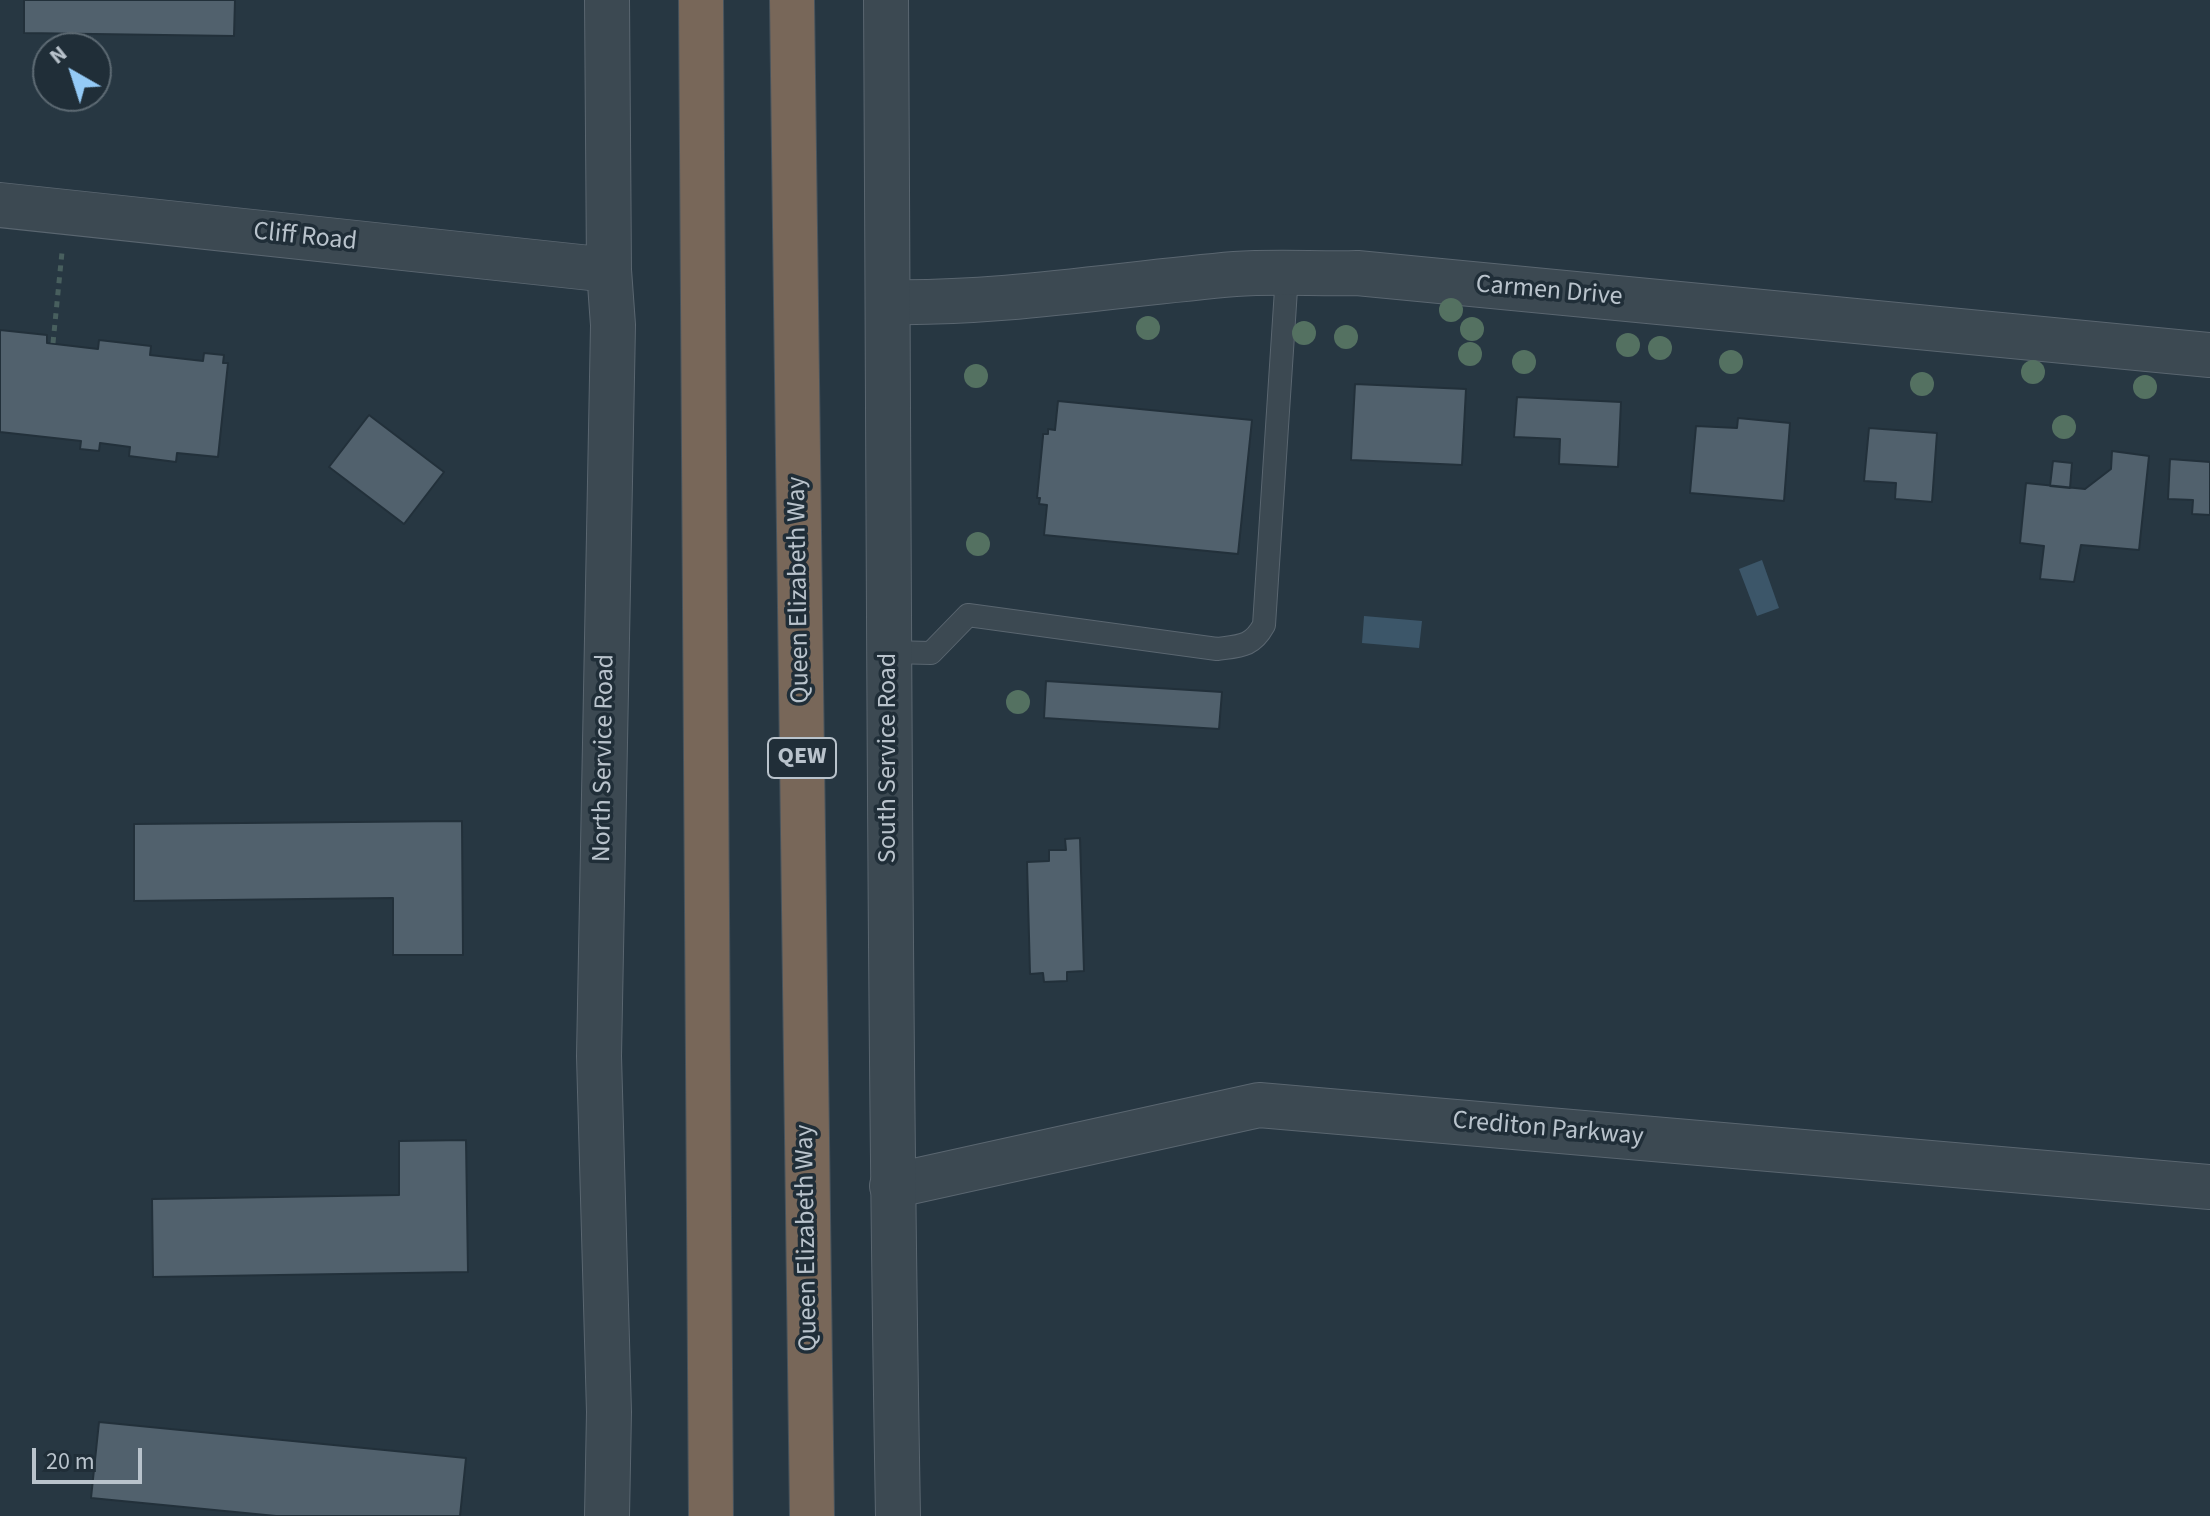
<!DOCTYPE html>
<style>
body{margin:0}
#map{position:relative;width:2210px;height:1516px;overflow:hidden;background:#273742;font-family:"Source Sans 3",sans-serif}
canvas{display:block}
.north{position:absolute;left:32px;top:32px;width:80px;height:80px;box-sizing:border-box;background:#202e38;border:2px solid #5d6a73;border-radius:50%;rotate:321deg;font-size:22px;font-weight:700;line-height:32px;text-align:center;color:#b9c3cc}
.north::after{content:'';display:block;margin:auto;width:28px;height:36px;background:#94caf6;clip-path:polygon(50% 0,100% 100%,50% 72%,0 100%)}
.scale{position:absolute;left:32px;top:1448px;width:110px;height:36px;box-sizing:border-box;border:4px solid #b9c3cc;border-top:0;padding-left:10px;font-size:24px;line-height:28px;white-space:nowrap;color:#b9c3cc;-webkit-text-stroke:6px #202e38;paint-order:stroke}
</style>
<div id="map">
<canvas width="2210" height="1516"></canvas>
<div class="north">N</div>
<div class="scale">20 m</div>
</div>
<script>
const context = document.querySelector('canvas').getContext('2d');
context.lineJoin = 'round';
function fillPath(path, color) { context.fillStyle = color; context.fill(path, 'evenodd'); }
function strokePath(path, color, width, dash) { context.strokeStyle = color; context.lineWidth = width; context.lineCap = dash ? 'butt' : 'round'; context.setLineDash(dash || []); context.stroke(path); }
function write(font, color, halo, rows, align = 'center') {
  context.font = font + ' "Source Sans 3",sans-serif'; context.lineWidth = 7; context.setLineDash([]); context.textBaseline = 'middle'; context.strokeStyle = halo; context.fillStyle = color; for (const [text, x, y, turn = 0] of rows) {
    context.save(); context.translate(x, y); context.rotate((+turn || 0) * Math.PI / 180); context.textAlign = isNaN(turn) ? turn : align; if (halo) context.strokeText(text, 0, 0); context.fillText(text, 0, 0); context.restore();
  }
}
fillPath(new Path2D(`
 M 1762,560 L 1779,608 L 1757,616 L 1739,569 Z
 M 1364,616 L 1422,621 L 1419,648 L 1362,643 Z`), '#3c5669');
const building = new Path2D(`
 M 24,0 L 235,0 L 234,36 L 24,33 Z
 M 0,330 L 47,335 L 47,343 L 98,349 L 99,340 L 151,346 L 150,355 L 203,361 L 204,353 L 224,355 L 223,363 L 228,363 L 218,457 L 177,453 L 176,462 L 129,456 L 130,447 L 100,443 L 99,451 L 80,449 L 81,441 L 0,432 Z
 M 1355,384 L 1466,389 L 1462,465 L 1351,460 Z
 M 1517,397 L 1621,402 L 1618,467 L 1559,464 L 1560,439 L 1514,437 Z
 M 1058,401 L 1252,420 L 1238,554 L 1044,535 L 1047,505 L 1039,504 L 1040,498 L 1037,498 L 1043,437 L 1043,434 L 1048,434 L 1048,429 L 1055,430 Z
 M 369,415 L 444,472 L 404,524 L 329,467 Z
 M 1738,418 L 1790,423 L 1784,501 L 1690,493 L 1696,426 L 1737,428 Z
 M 1869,428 L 1937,433 L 1932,502 L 1895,499 L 1896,483 L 1864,481 Z
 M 2112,451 L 2149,456 L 2139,550 L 2081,545 L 2074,582 L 2040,579 L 2044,546 L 2020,543 L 2026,483 L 2085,489 L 2111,469 Z
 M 2170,459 L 2210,462 L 2210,515 L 2192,514 L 2193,500 L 2168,499 Z
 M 2053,461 L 2072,463 L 2070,488 L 2050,486 Z
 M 1046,681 L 1222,692 L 1219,729 L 1044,718 Z
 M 462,821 L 463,955 L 393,955 L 393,898 L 134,901 L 134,824 Z
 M 1080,838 L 1084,971 L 1067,972 L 1067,981 L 1044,982 L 1043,973 L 1030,974 L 1027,862 L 1049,861 L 1049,850 L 1066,850 L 1065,839 Z
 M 466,1140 L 468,1272 L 153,1277 L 152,1199 L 399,1195 L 399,1141 Z
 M 99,1422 L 466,1458 L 460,1516 L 276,1516 L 91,1498 Z`);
fillPath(building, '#51616d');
strokePath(building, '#22303a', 2);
const service = new Path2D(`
 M 889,652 L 931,653 L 968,615 L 1217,649 C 1240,646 1252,647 1264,625 L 1287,274`);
const minor = new Path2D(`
 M 888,302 C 1003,304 1119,284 1235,274 C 1275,271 1317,274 1357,273 L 2210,355
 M 892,1186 L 1259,1105 L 2210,1187`);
const tertiary = new Path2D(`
 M 607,0 L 609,270 L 613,325 L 599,1056 L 609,1412 L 607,1516
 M 886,0 C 889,505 889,1011 898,1516
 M 0,205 L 609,270`);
const motorway = new Path2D(`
 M 701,0 L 711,1516
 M 792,0 L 812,1516`);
strokePath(service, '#5a6670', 24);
strokePath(minor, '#5a6670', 46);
strokePath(tertiary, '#5a6670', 46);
strokePath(motorway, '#46535d', 46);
strokePath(new Path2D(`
 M 53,343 L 62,252`), '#485f5e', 5, [6, 6]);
strokePath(service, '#3c4952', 22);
strokePath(minor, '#3c4952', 44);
strokePath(tertiary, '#3c4952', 44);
strokePath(motorway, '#786759', 44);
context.fillStyle = '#547161';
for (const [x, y] of [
 [1451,310],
 [1148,328],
 [1472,329],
 [1304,333],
 [1346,337],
 [1628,345],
 [1660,348],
 [1470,354],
 [1524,362],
 [1731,362],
 [2033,372],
 [976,376],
 [1922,384],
 [2145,387],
 [2064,427],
 [978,544],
 [1018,702]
]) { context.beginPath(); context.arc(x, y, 12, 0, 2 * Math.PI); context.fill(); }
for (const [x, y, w] of [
 [802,758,68]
]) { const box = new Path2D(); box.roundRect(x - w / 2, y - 20, w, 40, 6); context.fillStyle = '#202e38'; context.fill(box); strokePath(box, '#b9c3cc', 2); }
write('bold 24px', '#b9c3cc', null, [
 ["QEW",802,758]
]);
write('26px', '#b9c3cc', '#202e38', [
 ["Cliff Road",305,238,6],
 ["Carmen Drive",1549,292,5],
 ["Queen Elizabeth Way",800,590,-91],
 ["North Service Road",605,758,-89],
 ["South Service Road",889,758,-90],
 ["Crediton Parkway",1548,1130,5],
 ["Queen Elizabeth Way",808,1238,-91]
]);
</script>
